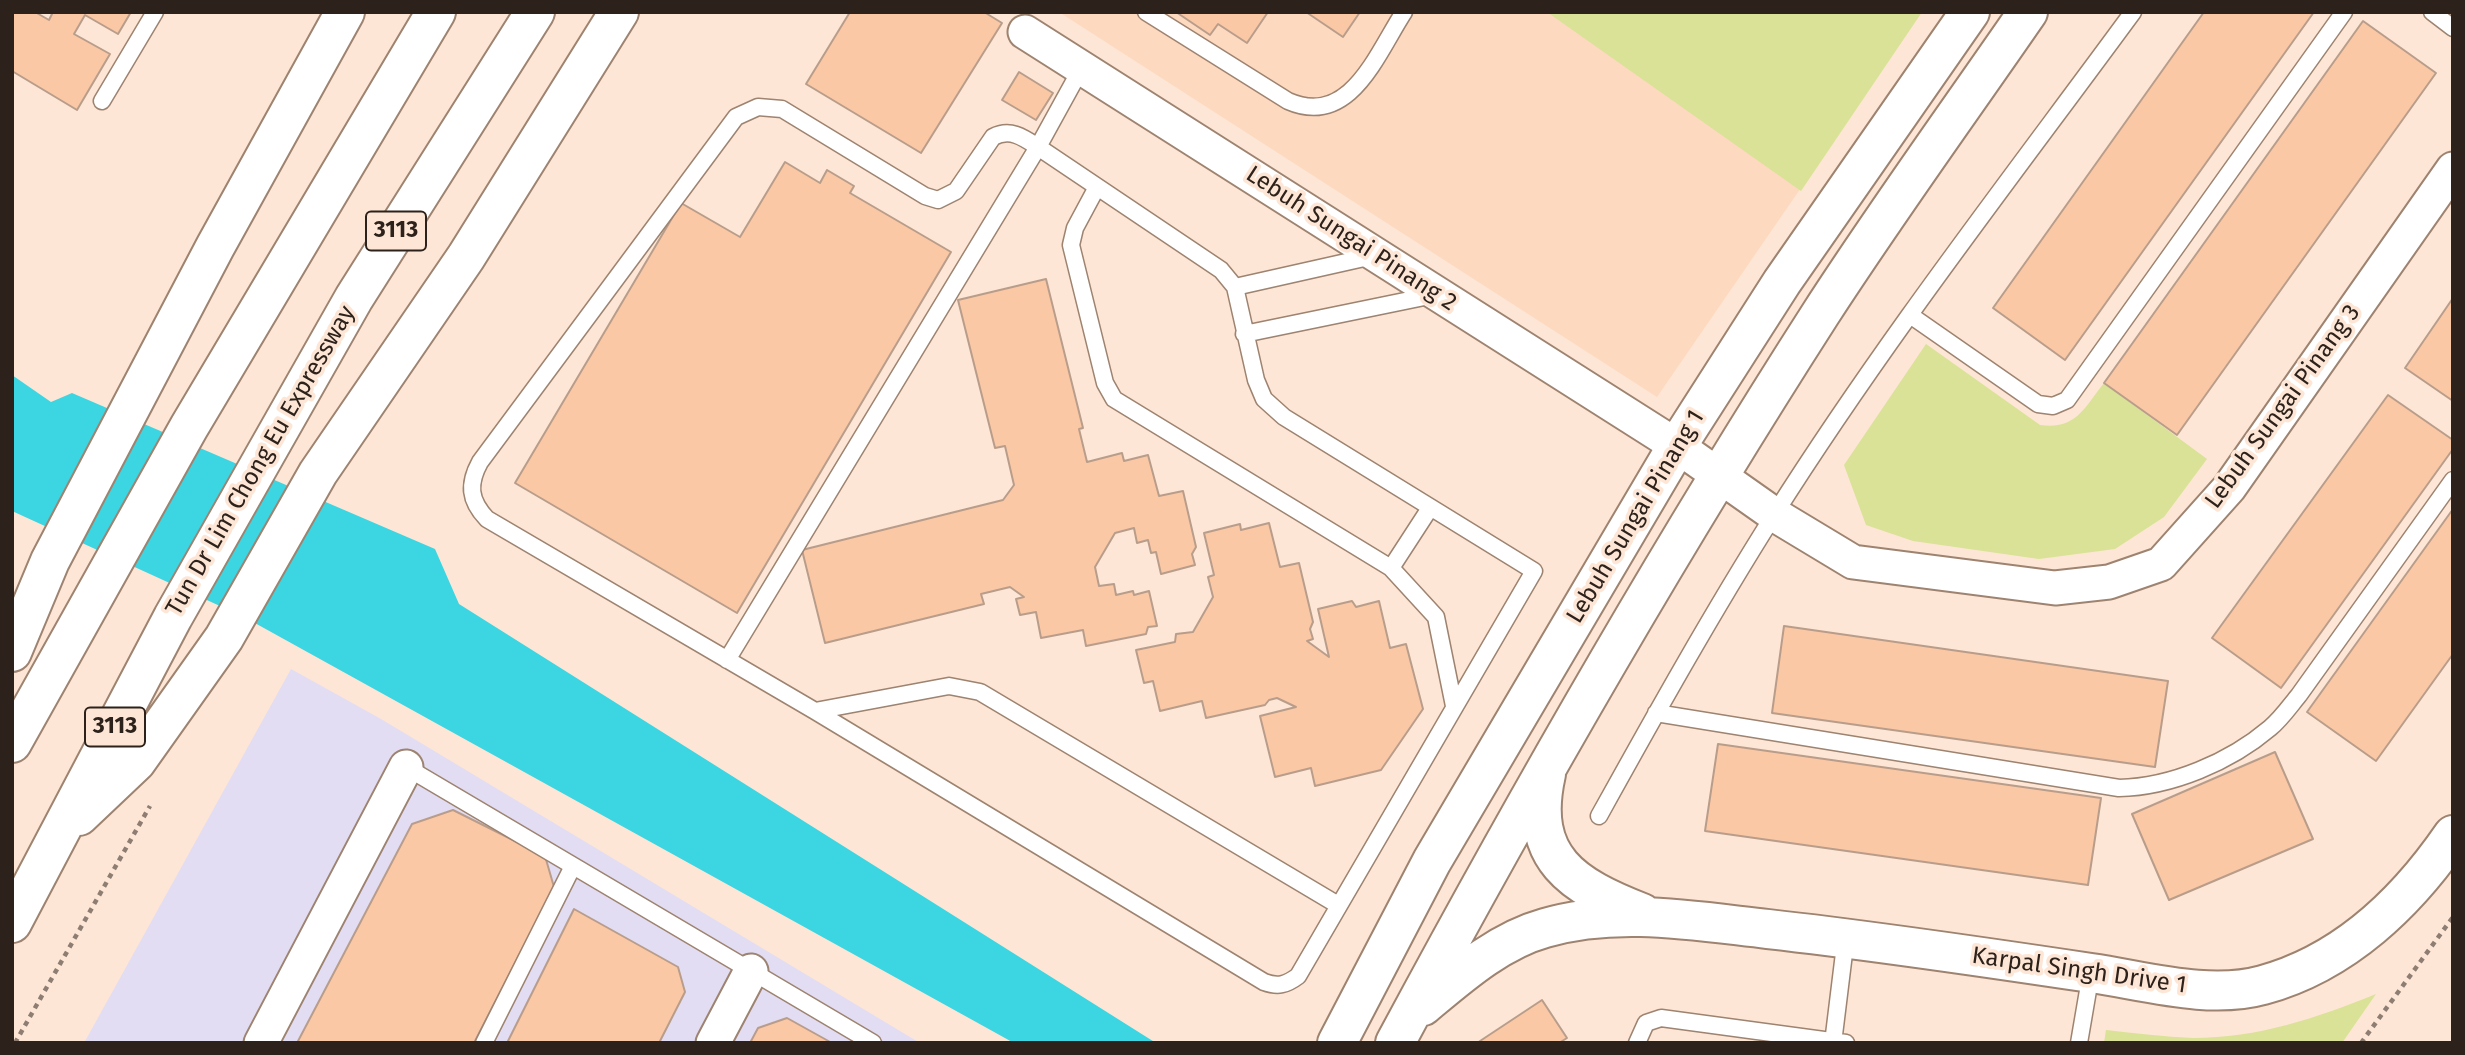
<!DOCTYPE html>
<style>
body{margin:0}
#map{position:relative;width:2465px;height:1055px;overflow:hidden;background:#fde6d5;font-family:"Fira Sans",sans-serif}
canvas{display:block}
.frame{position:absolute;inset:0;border:14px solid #2d221b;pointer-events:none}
</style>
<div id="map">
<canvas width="2465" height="1055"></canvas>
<div class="frame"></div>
</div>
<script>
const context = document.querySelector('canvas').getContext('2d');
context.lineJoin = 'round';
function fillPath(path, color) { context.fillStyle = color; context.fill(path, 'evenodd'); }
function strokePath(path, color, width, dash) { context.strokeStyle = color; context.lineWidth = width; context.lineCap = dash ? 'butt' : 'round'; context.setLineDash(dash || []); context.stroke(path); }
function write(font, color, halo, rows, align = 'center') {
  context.font = font + ' "Fira Sans",sans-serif'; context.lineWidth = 7; context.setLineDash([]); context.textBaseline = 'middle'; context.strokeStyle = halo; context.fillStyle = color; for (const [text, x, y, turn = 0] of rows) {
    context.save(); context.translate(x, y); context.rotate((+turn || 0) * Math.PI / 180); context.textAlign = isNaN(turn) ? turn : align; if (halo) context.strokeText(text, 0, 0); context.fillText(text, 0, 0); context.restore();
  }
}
fillPath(new Path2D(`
 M 1059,12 L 1922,12 L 1657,397 Z`), '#fdd9c0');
fillPath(new Path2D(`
 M 291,669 L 381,719 L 920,1043 L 84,1043 Z`), '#e2ddf3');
fillPath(new Path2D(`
 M 1547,12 L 1922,12 L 1801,191 Z
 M 1926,344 L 2040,425 C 2076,430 2084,408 2104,383 L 2207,459 L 2164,517 L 2115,549 L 2039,559 L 1913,541 L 1866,525 L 1844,465 Z
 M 2376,994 L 2342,1043 L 2104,1043 L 2106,1030 C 2135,1033 2164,1037 2193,1038 C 2258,1038 2317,1018 2376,994 Z`), '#d9e296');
fillPath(new Path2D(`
 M 12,375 L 51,402 L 72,393 L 435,549 L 459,604 L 1156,1043 L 1014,1043 L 244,617 L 12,511 Z`), '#3cd5e2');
const building = new Path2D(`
 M 12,12 L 35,12 L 49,20 L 53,12 L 131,12 L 118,34 L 85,15 L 74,34 L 110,54 L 77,110 L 12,71 Z
 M 850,12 L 984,12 L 1002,23 L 921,153 L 806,84 Z
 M 1176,12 L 1268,12 L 1247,43 L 1218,24 L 1210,35 Z
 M 1306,12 L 1360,12 L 1343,37 Z
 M 2204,12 L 2314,12 L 2065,360 L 1993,308 Z
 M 2363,21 L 2436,73 L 2177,435 L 2104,383 Z
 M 1019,72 L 1053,93 L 1036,120 L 1002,100 Z
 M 785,162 L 820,183 L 827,170 L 854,186 L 850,193 L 951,252 L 737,613 L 515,483 L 681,203 L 740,237 Z
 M 1046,279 L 1083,428 L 1079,429 L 1087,462 L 1122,453 L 1124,461 L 1148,455 L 1159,496 L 1183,491 L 1196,547 L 1192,554 L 1195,565 L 1161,574 L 1156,552 L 1151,553 L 1148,540 L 1137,543 L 1134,528 L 1115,533 L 1095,567 L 1099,586 L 1114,584 L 1116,595 L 1133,591 L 1134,595 L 1149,591 L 1157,626 L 1148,627 L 1146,634 L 1086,646 L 1083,630 L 1041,638 L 1036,612 L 1020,615 L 1016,599 L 1024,597 L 1010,587 L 981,594 L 984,604 L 825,643 L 802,550 L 1003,500 L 1014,485 L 1005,446 L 995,448 L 958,300 Z
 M 2453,298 L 2453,401 L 2405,368 Z
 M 2388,395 L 2453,440 L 2453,449 L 2281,688 L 2212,638 Z
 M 2453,509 L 2453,654 L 2376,761 L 2307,712 Z
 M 1269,523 L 1280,567 L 1299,563 L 1313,622 L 1310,629 L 1313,639 L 1307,641 L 1329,657 L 1318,609 L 1352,601 L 1356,607 L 1379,601 L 1390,648 L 1406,644 L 1423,709 L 1381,770 L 1315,786 L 1311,768 L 1275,777 L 1260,716 L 1296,707 L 1277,698 L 1269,700 L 1265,705 L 1206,718 L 1202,701 L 1160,711 L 1153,681 L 1144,683 L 1136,650 L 1175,642 L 1176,634 L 1193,632 L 1213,597 L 1208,577 L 1214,575 L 1204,533 L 1240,524 L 1241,530 Z
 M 1784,626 L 2168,681 L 2155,767 L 1772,713 Z
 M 1718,744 L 2101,798 L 2088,885 L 1705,831 Z
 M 2275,752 L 2313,839 L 2169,900 L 2132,814 Z
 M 453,810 L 545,856 L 554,887 L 474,1043 L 297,1043 L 412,824 Z
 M 574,909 L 678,967 L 685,992 L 659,1043 L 507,1043 Z
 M 1542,1000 L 1567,1038 L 1559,1043 L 1477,1043 Z
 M 787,1018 L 832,1043 L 750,1043 L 758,1028 Z`);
fillPath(building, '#fbc8a6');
strokePath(building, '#b99d8b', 2);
const lane = new Path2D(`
 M 1146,12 L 1288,101 C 1350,128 1376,55 1404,12
 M 2432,12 L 2453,28
 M 102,101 L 155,12
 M 758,107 L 782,109 L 925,196 L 938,200 L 956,191 L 993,137 C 1010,128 1023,137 1038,147 L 1221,270 L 1235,287 L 1256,380 L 1264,399 L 1284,417 L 1534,571 L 1298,976 C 1286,985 1278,987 1264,982 L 815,711 L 487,519 C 469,500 468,484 480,462 L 736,117 Z
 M 1097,187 L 1075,228 L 1071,245 L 1105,383 L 1114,399 L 1391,568
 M 1235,287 L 1373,256
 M 1910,315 L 2038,404 L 2053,406 L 2067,400 L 2344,12
 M 1244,334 L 1434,295
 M 1430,508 L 1391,568 L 1436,617 L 1454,706
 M 727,660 L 1038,147 L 1082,67
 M 815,711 L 949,686 L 980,692 L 1338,905
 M 1656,713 L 2119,788 C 2171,787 2230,762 2270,728 C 2281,719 2290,706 2299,695 L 2453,480
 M 406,767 L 873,1043
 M 1599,816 C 1655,715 1712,613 1774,515 C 1884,341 2011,178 2133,12
 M 484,1043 L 573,866
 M 1637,1043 L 1646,1023 L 1661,1018 L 1846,1043
 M 1833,1043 L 1846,937
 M 2079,1043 L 2091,973`);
const street = new Path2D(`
 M 1025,32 L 1677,446 L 1775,515 L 1853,562 L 2055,588 L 2109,582 L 2161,564 L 2229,488 L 2453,169
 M 261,1043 L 406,767
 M 713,1043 L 751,971`);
const secondary = new Path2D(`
 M 1546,774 C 1527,859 1573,886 1642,913
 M 1423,1006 C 1459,976 1498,941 1545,928 C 1617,907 1695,921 1768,929 C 1876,941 1984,957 2091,973 C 2146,981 2209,1000 2263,985 C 2344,963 2407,902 2453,835
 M 1337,1043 L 1432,861 L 1677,446 L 1782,282 L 1970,12
 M 1395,1043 C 1528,795 1669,550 1821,313 C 1887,211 1959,112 2028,12`);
const highway = new Path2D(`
 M 12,652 L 50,561 L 215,247 L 345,12
 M 12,743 L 189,427 L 436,12
 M 79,816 L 136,762 L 224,638 L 318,473 L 466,257 L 619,12
 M 12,923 L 173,617 L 354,298 L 535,12`);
strokePath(lane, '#9d8370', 19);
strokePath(street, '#9d8370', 37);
strokePath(secondary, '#9d8370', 42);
strokePath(highway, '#9d8370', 42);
strokePath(new Path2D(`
 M 15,1043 L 150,806
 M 2361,1043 L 2453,917`), '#8e7d72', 4.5, [5, 5]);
strokePath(lane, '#fff', 16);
strokePath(street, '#fff', 33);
strokePath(secondary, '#fff', 38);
strokePath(highway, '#fff', 38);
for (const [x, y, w] of [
 [396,231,60],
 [115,727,60]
]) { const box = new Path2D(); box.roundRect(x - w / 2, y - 19.5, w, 39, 5); context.fillStyle = '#fde6d5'; context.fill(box); strokePath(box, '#2d221b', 2); }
write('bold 23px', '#2d221b', null, [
 ["3113",396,231],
 ["3113",115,727]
]);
write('24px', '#2d221b', '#fde6d5', [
 ["Lebuh Sungai Pinang 2",1351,239,33],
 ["Lebuh Sungai Pinang 3",2283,407,-54],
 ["Tun Dr Lim Chong Eu Expressway",261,461,-60],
 ["Lebuh Sungai Pinang 1",1636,517,-59],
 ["Karpal Singh Drive 1",2079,971,8]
]);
</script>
